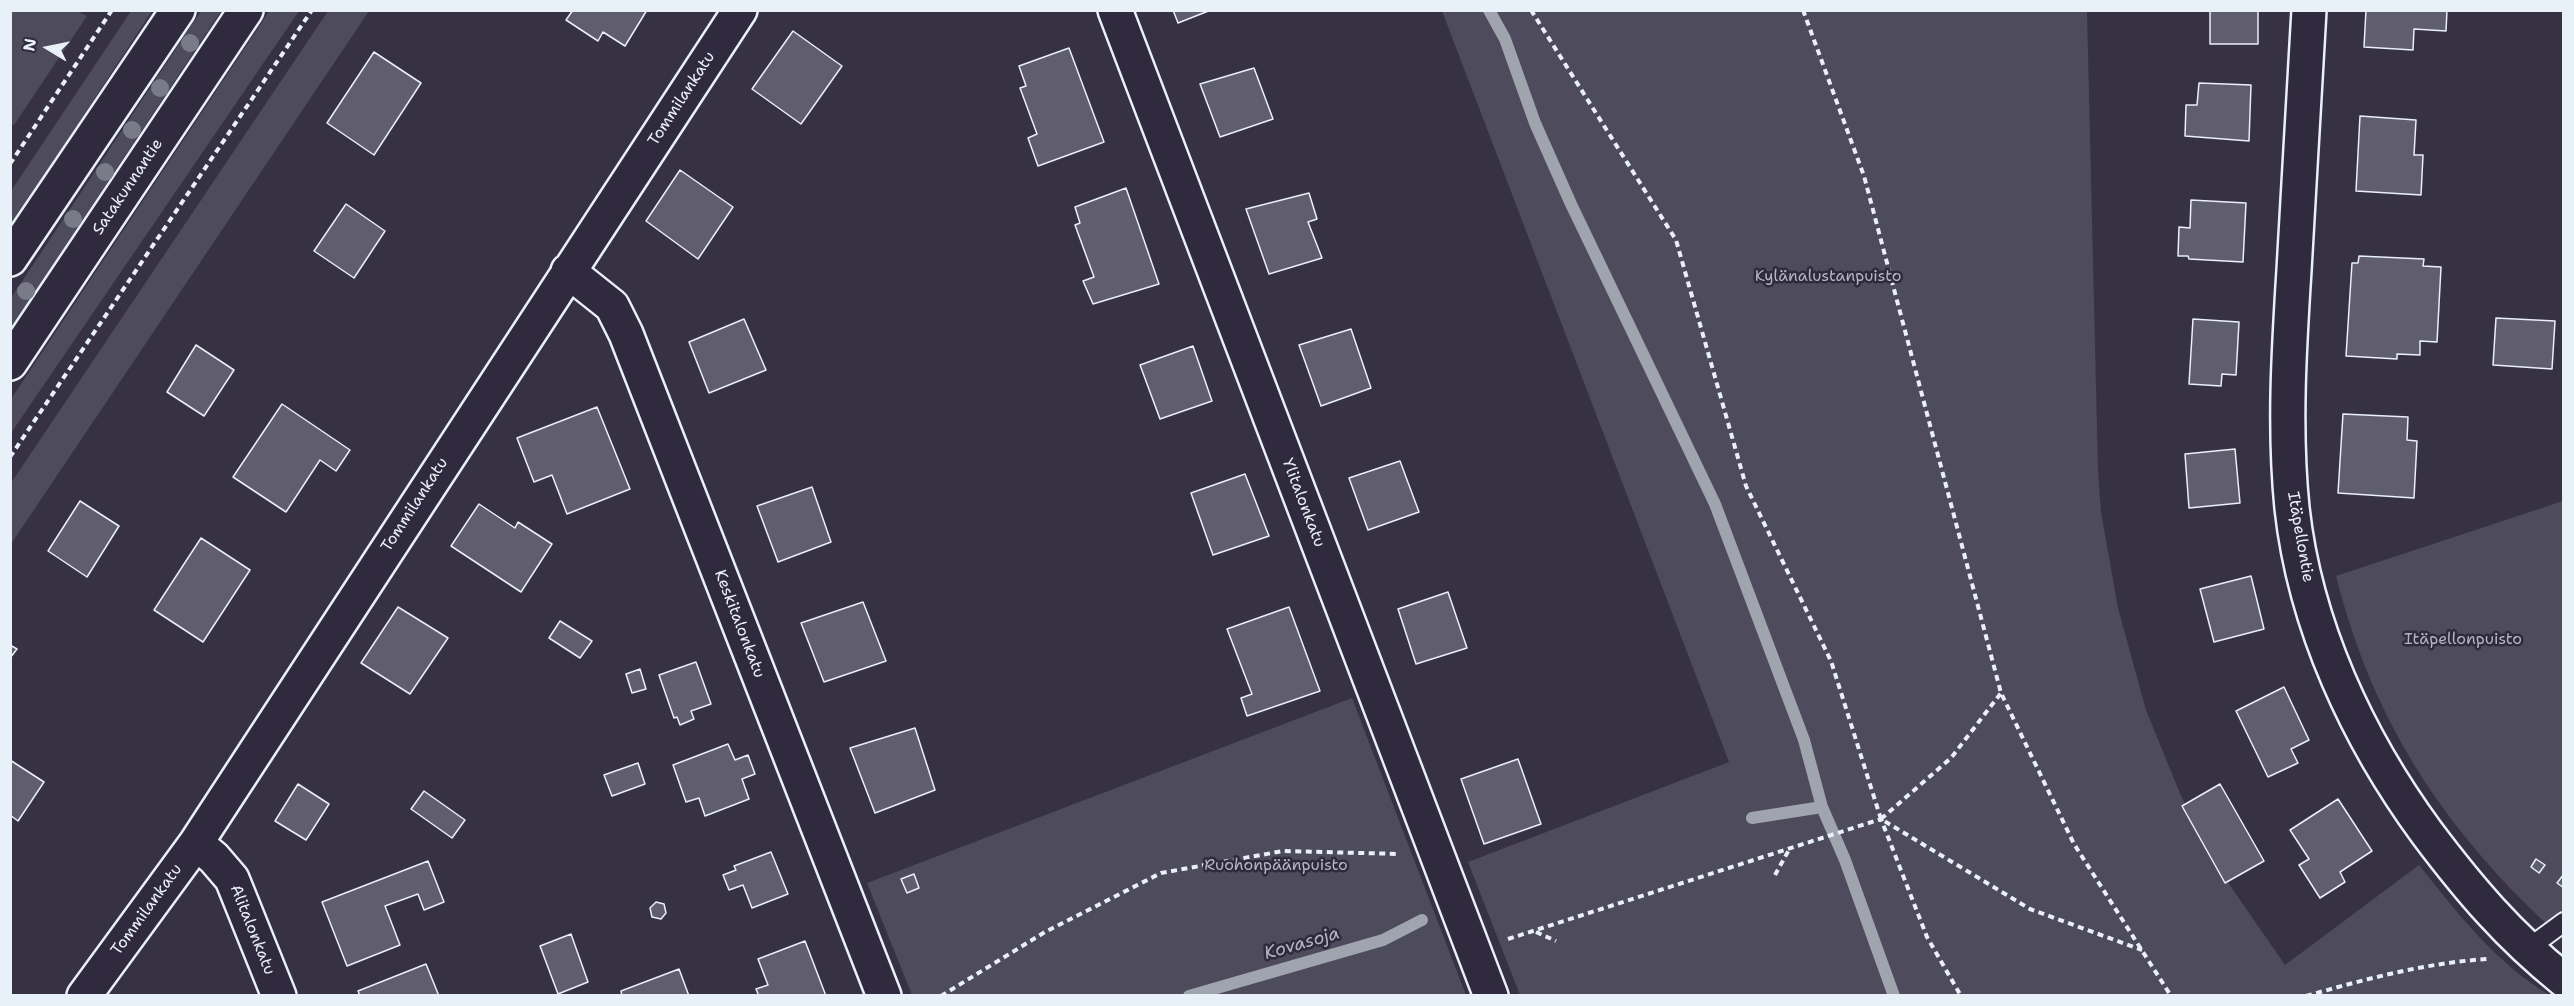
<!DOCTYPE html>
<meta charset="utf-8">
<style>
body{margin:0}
#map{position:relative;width:2574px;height:1006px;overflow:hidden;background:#363244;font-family:"Shantell Sans",sans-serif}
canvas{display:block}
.frame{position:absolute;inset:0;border:12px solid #e8f1f8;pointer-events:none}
.north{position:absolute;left:18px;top:18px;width:60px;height:60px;-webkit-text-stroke:4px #2f2a3d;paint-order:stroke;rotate:280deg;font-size:16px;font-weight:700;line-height:24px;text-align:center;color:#e8f1f8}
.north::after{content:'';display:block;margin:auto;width:21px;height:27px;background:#e8f1f8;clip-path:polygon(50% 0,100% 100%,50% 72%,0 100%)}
</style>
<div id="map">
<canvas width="2574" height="1006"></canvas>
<div class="frame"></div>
<div class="north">N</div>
</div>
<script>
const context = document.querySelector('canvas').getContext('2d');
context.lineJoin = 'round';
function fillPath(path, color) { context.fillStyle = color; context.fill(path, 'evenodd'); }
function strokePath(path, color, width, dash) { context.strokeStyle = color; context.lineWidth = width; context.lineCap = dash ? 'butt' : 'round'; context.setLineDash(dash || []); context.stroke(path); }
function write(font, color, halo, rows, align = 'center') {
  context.font = font + ' "Shantell Sans",sans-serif'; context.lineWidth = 5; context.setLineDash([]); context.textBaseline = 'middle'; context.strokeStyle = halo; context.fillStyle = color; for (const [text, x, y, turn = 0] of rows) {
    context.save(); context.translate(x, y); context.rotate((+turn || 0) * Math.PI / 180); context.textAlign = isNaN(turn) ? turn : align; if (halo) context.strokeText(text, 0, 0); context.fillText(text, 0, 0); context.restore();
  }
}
fillPath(new Path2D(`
 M 11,10 L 76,11 L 87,16 L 14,125 L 10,123 Z
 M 270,10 L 299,11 L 11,433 L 11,399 Z
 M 131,11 L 152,11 L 11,226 L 11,191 Z
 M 201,11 L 221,11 L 11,328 L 11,298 Z
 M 328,11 L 369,11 L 11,544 L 11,483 Z
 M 1442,11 L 2087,11 L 2098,470 L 2101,512 L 2118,608 L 2146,710 L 2181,796 L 2229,884 L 2285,965 L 2419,865 C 2460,916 2493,960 2549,995 L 1520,995 L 1468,862 L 1729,762 Z
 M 2563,501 L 2563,939 C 2449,836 2374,727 2336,576 Z
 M 1352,698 L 1466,995 L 912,995 L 867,883 Z`), '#4d4b5c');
strokePath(new Path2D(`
 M 1489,10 L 1505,39 L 1535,123 L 1571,204 L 1715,504 L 1804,740 L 1822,807 L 1845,860 L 1894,996
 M 1752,818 L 1822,807
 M 1189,996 L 1383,940 L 1422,920`), '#a0a4af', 12);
const building = new Path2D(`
 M 573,10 L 647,10 L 625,46 L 603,32 L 598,41 L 566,20 Z
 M 1173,10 L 1211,10 L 1178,23 Z
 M 2210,10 L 2258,10 L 2258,44 L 2210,44 Z
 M 2366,10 L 2447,10 L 2446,31 L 2414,29 L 2413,50 L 2364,47 Z
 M 793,31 L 842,66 L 801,124 L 752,89 Z
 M 1069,48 L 1104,142 L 1038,166 L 1028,138 L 1037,134 L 1020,88 L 1026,86 L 1019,66 Z
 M 374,52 L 421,83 L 374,155 L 327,123 Z
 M 1254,68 L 1273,119 L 1220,137 L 1200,84 Z
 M 2199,83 L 2251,85 L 2249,141 L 2185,136 L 2186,105 L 2197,105 Z
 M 2360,116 L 2416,120 L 2414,155 L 2423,155 L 2421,195 L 2356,191 Z
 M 680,170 L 733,207 L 698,259 L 646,221 Z
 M 1126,188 L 1159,284 L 1093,304 L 1083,281 L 1094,277 L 1075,225 L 1080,223 L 1075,207 Z
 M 1309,193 L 1317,219 L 1308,222 L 1322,258 L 1269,274 L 1246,209 Z
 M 2191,200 L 2246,203 L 2243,262 L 2189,259 L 2188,256 L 2178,256 L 2179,227 L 2190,228 Z
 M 346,204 L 385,231 L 354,278 L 314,251 Z
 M 2359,256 L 2424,259 L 2423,266 L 2441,267 L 2437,342 L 2420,341 L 2420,355 L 2397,354 L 2397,359 L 2346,356 L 2352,263 L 2358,263 Z
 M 2496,318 L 2555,321 L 2552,369 L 2493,365 Z
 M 744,319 L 766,370 L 709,393 L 689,342 Z
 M 2193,319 L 2239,322 L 2236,375 L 2222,374 L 2221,386 L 2189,384 Z
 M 1351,329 L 1371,388 L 1321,406 L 1299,345 Z
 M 196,345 L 234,370 L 204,416 L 167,392 Z
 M 1193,346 L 1212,401 L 1160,419 L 1140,365 Z
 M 282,404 L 350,450 L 336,471 L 320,460 L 286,512 L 233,477 Z
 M 597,407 L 630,489 L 567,514 L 552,475 L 534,482 L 517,438 Z
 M 2343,414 L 2408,417 L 2407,440 L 2417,441 L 2414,498 L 2338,493 Z
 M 2235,449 L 2240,503 L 2189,508 L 2185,454 Z
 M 1400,461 L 1419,512 L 1368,530 L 1349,478 Z
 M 1245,474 L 1269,536 L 1213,555 L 1191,493 Z
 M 812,487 L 831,542 L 778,562 L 757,506 Z
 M 80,501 L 119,526 L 87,577 L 48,551 Z
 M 479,504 L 515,528 L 518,522 L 552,544 L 521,592 L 451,546 Z
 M 201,538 L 250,570 L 203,642 L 154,610 Z
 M 2251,576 L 2264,629 L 2214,642 L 2200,589 Z
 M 1448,592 L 1467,648 L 1416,664 L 1398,609 Z
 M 863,602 L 886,661 L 824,682 L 801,623 Z
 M 398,607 L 448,638 L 410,694 L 361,663 Z
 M 1289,607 L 1320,691 L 1247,716 L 1241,698 L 1252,694 L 1227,629 Z
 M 560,621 L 592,641 L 580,658 L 549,638 Z
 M 10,645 L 17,649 L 10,658 Z
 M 696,662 L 711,704 L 691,711 L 694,719 L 680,725 L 677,717 L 674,718 L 659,675 Z
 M 640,669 L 646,689 L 632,693 L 626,674 Z
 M 2284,687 L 2309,740 L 2291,749 L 2298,763 L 2268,777 L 2236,711 Z
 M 915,728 L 935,790 L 875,813 L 850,748 Z
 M 728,744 L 735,760 L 748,755 L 755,774 L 742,779 L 749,799 L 705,816 L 699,798 L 686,802 L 673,765 Z
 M 1518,759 L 1541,824 L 1484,844 L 1461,779 Z
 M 10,760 L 44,782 L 18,821 L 10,815 Z
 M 638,763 L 645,784 L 612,796 L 604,775 Z
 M 298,784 L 329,804 L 306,840 L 275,821 Z
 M 2220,784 L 2264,861 L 2225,883 L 2182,806 Z
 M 424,791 L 465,820 L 452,838 L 411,809 Z
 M 2338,799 L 2372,851 L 2340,872 L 2345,882 L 2320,898 L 2299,865 L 2309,859 L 2290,830 Z
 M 771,852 L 788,894 L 752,908 L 743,885 L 729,890 L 723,875 L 736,870 L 734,866 Z
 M 2536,859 L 2545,865 L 2539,873 L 2531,867 Z
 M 428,861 L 444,902 L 424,910 L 418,894 L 385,906 L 400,945 L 347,966 L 322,902 Z
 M 914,874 L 919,888 L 907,893 L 901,879 Z
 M 2564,874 L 2564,888 L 2557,883 Z
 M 656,902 L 664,904 L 666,913 L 661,919 L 652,917 L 650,908 Z
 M 571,934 L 588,982 L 558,994 L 540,946 Z
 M 805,941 L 826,996 L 759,996 L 756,989 L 768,985 L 758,959 Z
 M 426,964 L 439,996 L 360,996 L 358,991 Z
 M 679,969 L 689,996 L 622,996 L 621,991 Z`);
fillPath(building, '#605e6e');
strokePath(building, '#e8f1f8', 1.5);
const lane = new Path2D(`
 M 2526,950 L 2564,922`);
const street = new Path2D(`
 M 1115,10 L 1491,996
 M 2309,10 C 2304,97 2299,183 2294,270 C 2289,349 2284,429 2292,508 C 2305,626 2358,739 2427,833 C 2469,889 2509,936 2564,980
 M 568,271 L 612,306 L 626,334 L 884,996
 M 196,843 L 214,858 L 232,879 L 279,996
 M 84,996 L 196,843 L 740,10`);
const secondary = new Path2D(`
 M 10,259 L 178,10
 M 10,363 L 246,10`);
strokePath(lane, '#e8f1f8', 22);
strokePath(street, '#e8f1f8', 38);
strokePath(secondary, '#e8f1f8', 38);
strokePath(new Path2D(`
 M 1531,10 L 1676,240 L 1746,486 L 1831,661 L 1881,819 L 2030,909 L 2142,950
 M 1803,10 L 1864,176 L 2001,693 L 2074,844 L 2171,996
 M 10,164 L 112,10
 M 10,457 L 312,10
 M 1881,819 L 1951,758 L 2001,693
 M 1775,875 L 1790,848
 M 1536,932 L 1556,941
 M 1508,939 L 1881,819 L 1927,937 L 1961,996
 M 941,996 L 1045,932 L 1161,873 L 1283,851 L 1400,854
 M 2306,996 C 2366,979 2425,963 2487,959`), '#e8f1f8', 4, [6, 4.5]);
strokePath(lane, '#2f2a3d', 18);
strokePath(street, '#2f2a3d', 33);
strokePath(secondary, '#2f2a3d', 33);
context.fillStyle = '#7a7b89';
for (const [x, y] of [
 [190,43],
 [160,88],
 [132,130],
 [105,172],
 [73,219],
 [26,291]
]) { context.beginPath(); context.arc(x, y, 9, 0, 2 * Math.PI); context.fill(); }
write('16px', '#e8f1f8', '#2f2a3d', [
 ["Tommilankatu",682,99,-57],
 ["Satakunnantie",128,187,-56],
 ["Ylitalonkatu",1303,503,69],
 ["Tommilankatu",415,505,-57],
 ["Itäpellontie",2300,537,80],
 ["Keskitalonkatu",739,624,69],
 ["Tommilankatu",147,910,-54],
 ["Alitalonkatu",252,930,68]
]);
write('16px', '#b2b7c1', '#2f2a3d', [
 ["Kylänalustanpuisto",1828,277],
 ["Itäpellonpuisto",2463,640],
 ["Ruohonpäänpuisto",1276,866]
]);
write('italic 18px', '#b2b7c2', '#2f2a3d', [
 ["Kovasoja",1302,944,-16]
]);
</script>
